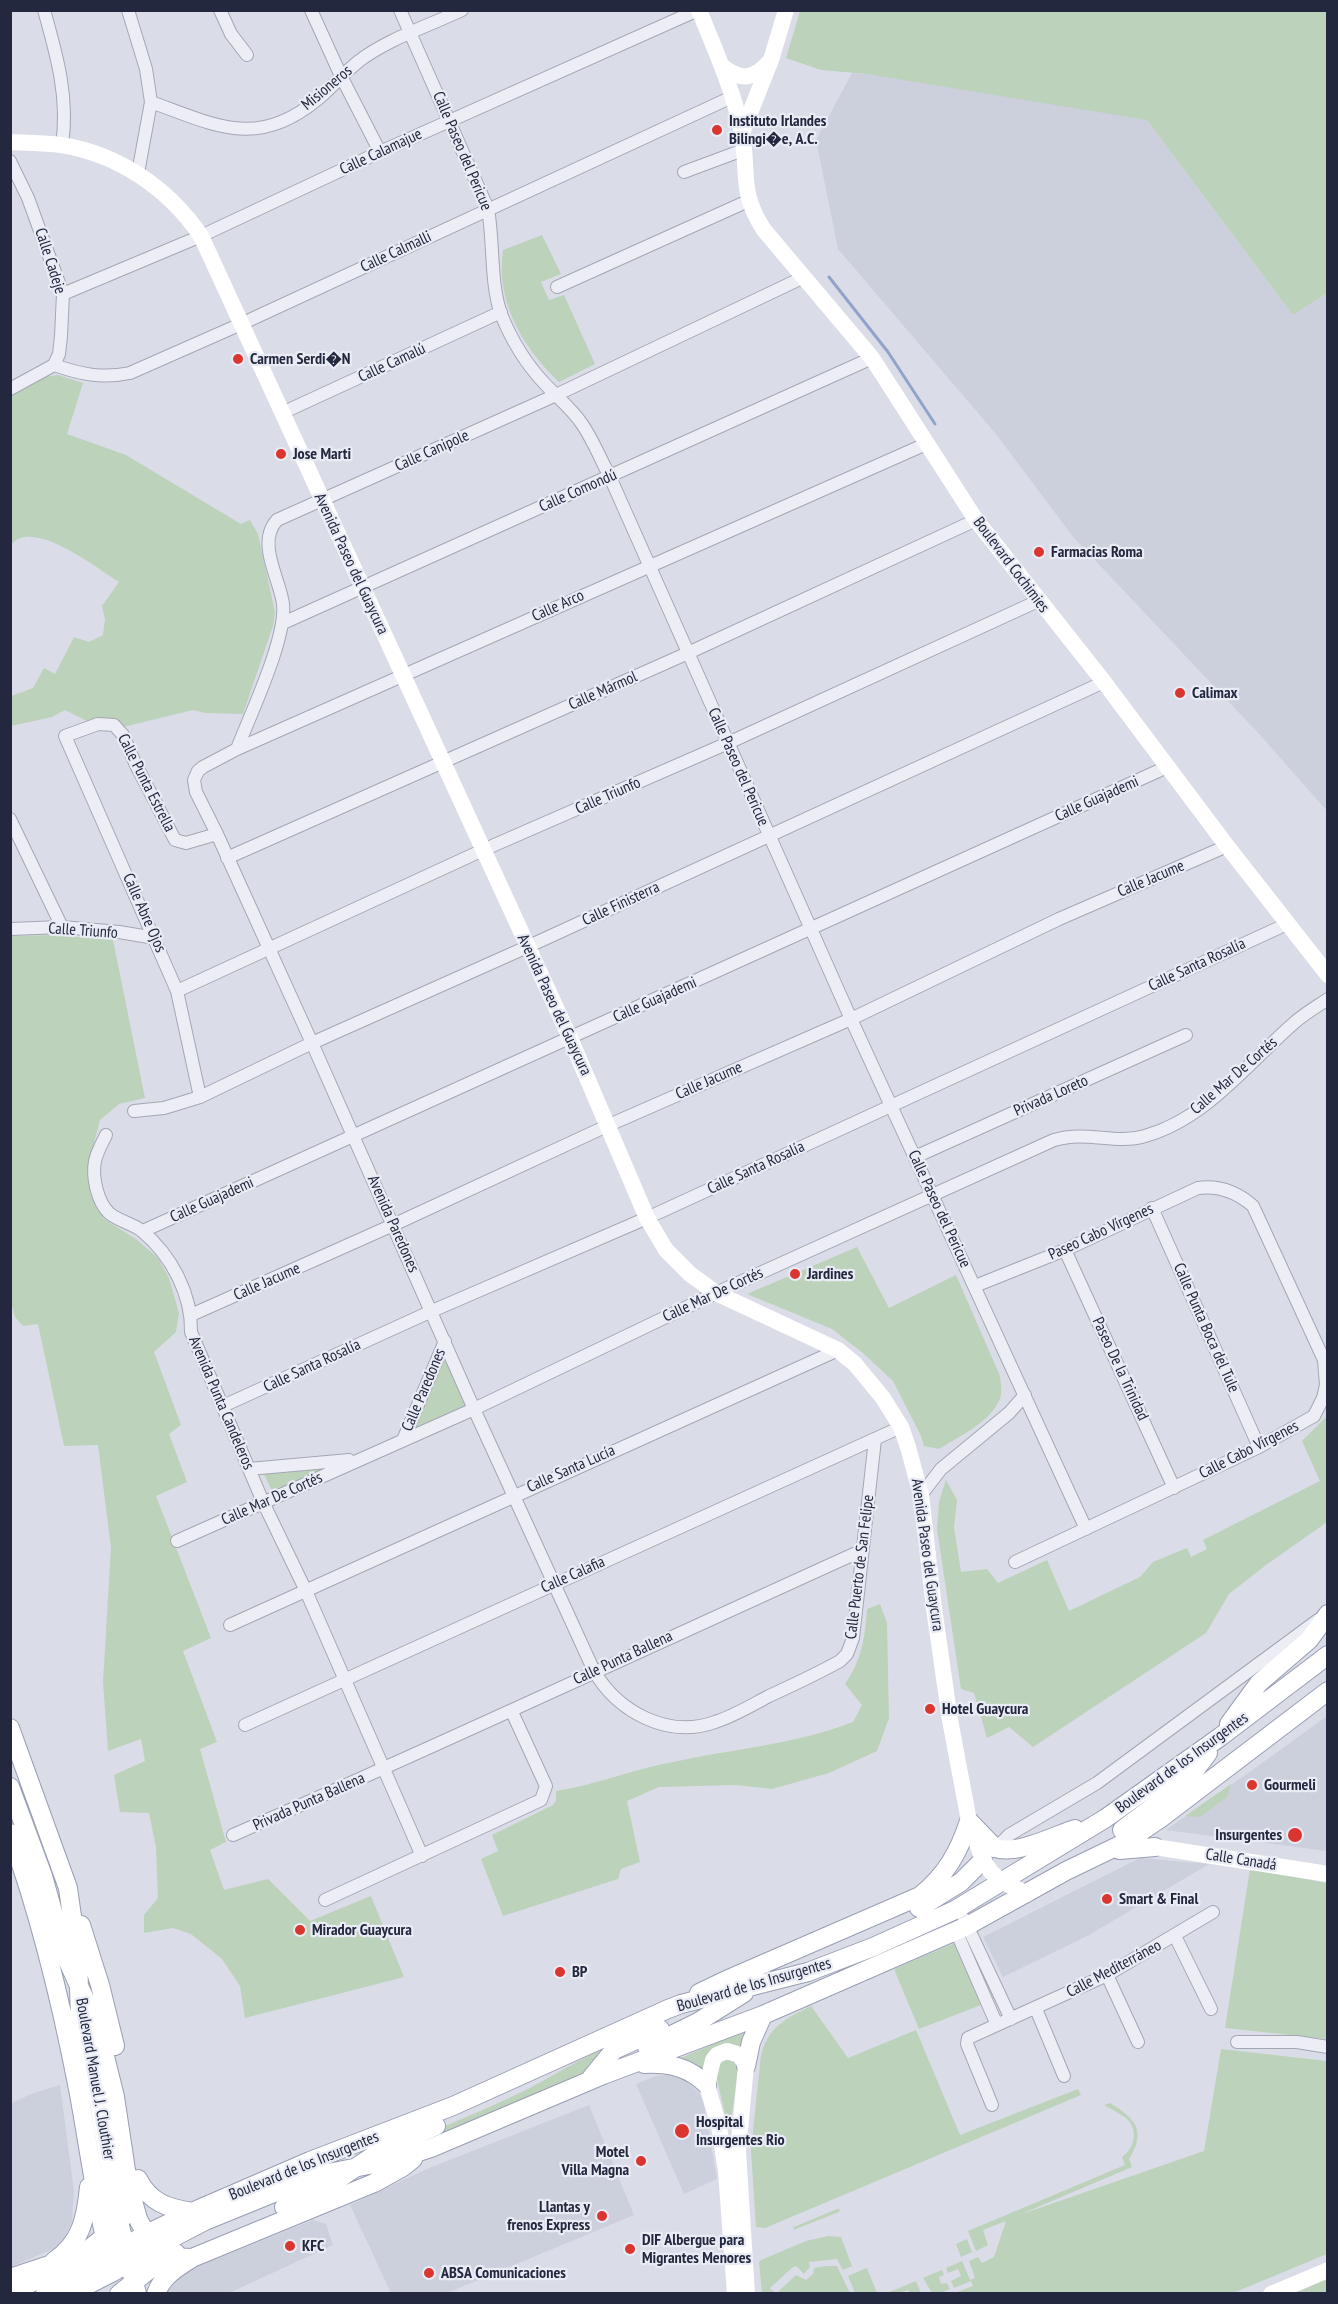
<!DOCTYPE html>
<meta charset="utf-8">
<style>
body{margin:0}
#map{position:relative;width:1338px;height:2304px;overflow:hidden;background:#dadde7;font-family:"PT Sans Narrow",sans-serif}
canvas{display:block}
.frame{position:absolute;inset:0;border:12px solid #23283e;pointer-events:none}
</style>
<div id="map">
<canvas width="1338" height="2304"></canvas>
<div class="frame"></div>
</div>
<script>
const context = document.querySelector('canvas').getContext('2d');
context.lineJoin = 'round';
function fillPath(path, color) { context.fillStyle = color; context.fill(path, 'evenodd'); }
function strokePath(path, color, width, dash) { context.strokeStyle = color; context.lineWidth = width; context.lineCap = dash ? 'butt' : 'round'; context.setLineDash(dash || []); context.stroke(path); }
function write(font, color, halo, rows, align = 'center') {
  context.font = font + ' "PT Sans Narrow",sans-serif'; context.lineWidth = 4.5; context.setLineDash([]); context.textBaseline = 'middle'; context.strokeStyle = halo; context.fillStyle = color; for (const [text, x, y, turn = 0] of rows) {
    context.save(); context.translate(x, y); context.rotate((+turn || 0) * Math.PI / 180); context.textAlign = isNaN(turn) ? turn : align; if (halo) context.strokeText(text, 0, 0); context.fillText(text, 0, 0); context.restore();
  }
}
fillPath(new Path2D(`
 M 852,73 L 935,80 L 1147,120 L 1293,315 L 1327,293 L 1327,811 L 1262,737 L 1074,538 L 996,434 L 838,249 L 816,140 Z
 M 1327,1716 L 1327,1851 L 1166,1830 L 1258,1766 Z
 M 1140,1858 L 1209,1864 L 1089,1935 L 1003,1977 L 983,1937 Z
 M 669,2075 L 685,2080 L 700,2094 L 704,2105 L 717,2179 L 684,2194 L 636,2084 L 656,2076 Z
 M 60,2085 L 74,2191 L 72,2222 L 60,2246 L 11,2267 L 10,2104 L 31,2094 Z
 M 589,2105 L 634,2215 L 447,2293 L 391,2293 L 350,2205 L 427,2169 Z
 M 313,2220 L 326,2224 L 333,2245 L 229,2293 L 166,2294 L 180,2276 L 196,2267 Z`), '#cccfdc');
fillPath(new Path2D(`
 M 800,11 L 1327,11 L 1327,293 L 1293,315 L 1147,120 L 867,74 L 821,70 L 786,58 Z
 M 542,235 L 561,274 L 541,282 L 549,300 L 564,295 L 595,364 L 559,382 C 523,348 495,301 503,250 Z
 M 58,375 L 83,383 L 67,434 L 126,455 L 241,524 L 250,520 L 258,534 L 275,612 L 273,626 L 243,714 L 205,713 L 193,710 L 119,728 L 89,722 L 65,710 L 52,717 L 11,726 L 11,696 L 33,688 L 44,668 L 55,674 L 74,637 L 89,642 L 103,635 L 105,619 L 102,606 L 119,582 C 97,569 33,517 11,545 L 11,394 L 44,377 Z
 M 55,935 L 113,940 L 145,1098 L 119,1104 L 100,1120 L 89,1162 L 91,1195 L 104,1219 L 136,1239 L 158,1258 L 169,1278 L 179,1313 L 176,1332 L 154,1352 L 181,1425 L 169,1434 L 187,1482 L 156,1496 L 211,1638 L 183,1651 L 217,1742 L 200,1749 L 226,1842 L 210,1850 L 224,1890 L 268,1879 L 310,1921 L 371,1896 L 404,1977 L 245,2018 L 240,1986 L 222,1959 L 191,1934 L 173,1928 L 144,1933 L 144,1915 L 158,1898 L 156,1847 L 149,1813 L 120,1812 L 114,1775 L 145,1761 L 141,1739 L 108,1751 L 103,1682 L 111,1548 L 98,1445 L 64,1446 L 38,1324 L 23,1326 L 15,1317 L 11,1303 L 10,936 Z
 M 857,1247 L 889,1308 L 956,1275 L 1000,1376 C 1001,1385 1003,1395 998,1403 C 987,1424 958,1437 939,1449 L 924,1446 L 921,1436 L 893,1381 L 864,1354 L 832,1329 L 747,1294 Z
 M 445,1355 L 466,1405 L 414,1430 Z
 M 1327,1416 L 1327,1522 L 1266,1565 L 1229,1594 L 1206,1633 L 1033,1747 L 1009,1727 L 987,1738 L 974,1693 L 961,1689 L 937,1529 L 939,1502 L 946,1480 L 957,1500 L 954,1527 L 961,1572 L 987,1569 L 998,1583 L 1047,1560 L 1069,1611 L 1140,1577 L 1153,1562 L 1187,1548 L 1191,1557 L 1207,1549 L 1203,1540 L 1320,1481 L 1302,1441 Z
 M 335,1464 L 273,1493 L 263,1472 Z
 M 880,1604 L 887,1623 L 889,1718 L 877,1751 L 829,1773 L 772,1789 L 736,1785 L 659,1787 L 627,1801 L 640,1862 L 621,1869 L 618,1879 L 503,1916 L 481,1859 L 498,1851 L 492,1835 L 553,1805 L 556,1801 L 556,1791 C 596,1785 633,1769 673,1762 C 733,1749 796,1744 853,1722 L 862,1705 L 845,1684 C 862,1660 865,1637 867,1609 Z
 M 1231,1784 L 1227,1797 L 1200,1817 L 1185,1816 Z
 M 1250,1869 L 1327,1883 L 1327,2039 L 1225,2028 Z
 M 955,1943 L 981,2005 L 919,2029 L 894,1969 Z
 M 811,2006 L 848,2058 L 916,2030 L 960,2135 L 1078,2089 L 1081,2095 L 765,2228 L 756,2227 L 751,2150 L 761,2055 C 769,2026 785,2019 811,2006 Z
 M 754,2026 L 742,2049 L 704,2070 L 681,2058 Z
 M 608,2047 L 579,2078 L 413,2147 L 399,2145 C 442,2127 485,2110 526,2090 C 555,2075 578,2059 608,2047 Z
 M 1221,2049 L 1327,2061 L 1327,2254 L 1233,2293 L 957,2292 L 973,2286 L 971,2281 L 954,2288 L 951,2281 L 961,2276 L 958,2269 L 948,2273 L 946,2268 L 962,2261 L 970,2280 L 975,2278 L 969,2261 L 978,2257 L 982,2263 L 994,2257 L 1006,2221 L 983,2230 L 988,2245 L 976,2251 L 968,2231 L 1125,2165 L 1122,2157 C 1135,2148 1139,2129 1126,2118 C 1119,2113 1111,2109 1104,2105 L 1110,2103 C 1135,2118 1147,2131 1129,2159 L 1132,2167 L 1019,2215 L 1204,2151 Z
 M 731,2056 L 738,2069 L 732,2115 L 729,2118 L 725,2114 L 715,2071 L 716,2065 Z
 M 837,2209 L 840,2209 L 839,2212 L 793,2230 L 794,2227 Z
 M 828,2236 L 841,2237 L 852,2266 L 843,2270 L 837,2259 L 809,2262 L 810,2267 L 804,2274 L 796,2266 L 793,2267 L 770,2288 L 775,2293 L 762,2293 L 759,2262 L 761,2260 L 806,2241 Z
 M 967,2239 L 972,2252 L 961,2257 L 956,2244 Z
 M 826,2266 L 837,2266 L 850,2293 L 780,2293 L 779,2291 L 796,2275 L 806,2280 L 813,2274 L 814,2268 Z
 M 867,2268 L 877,2293 L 855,2293 L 848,2276 Z
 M 942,2270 L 944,2275 L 939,2277 L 941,2284 L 947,2283 L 950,2289 L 940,2293 L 932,2293 L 923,2278 Z
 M 1327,2279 L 1326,2293 L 1293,2294 Z
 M 916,2281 L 921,2293 L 910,2293 L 908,2290 L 899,2293 L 887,2293 Z`), '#bcd2ba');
strokePath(new Path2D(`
 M 829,277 L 888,352 L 935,424`), '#91a3cb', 3);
const street = new Path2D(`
 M 44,10 C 57,56 69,98 62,145
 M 128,10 L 146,69 L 151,102 L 138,173
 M 220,10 L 231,34 L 247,55
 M 311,10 L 341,76 L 380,152
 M 400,10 L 488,209 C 494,243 490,282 501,314 C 511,339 526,364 545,384 C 557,397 572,409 582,424 C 593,440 601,460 610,477 L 851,1019 L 1086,1529
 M 151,102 C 215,125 257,150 318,99 C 332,87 344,73 359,61 C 388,39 428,26 462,10
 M 10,161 L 28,198 L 63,294 L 61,336 L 59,354 L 54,365 L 10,389
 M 684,172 L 743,150
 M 557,287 L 748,201
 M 63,294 L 201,236 L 380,152 L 698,10
 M 54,365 C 80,374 102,379 130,373 L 241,324 L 732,97
 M 282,413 L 501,312
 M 283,623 L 872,358
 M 237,749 C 250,715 287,638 283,604 C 280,579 256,543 277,520 L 556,395 L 804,277
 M 10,819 L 62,927
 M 227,858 L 688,653 L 976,520
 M 10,929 L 62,927 L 119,932 L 155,938
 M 177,991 L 483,850 L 728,743 L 1038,601
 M 200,1097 L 177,991 L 65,736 L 98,724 L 114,725 L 123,735 L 135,763 L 175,840 L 186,843 L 217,834
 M 134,1111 L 164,1108 L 200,1097 L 312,1043 L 527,947 L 1104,682
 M 106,1135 C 102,1143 97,1152 95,1161 C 92,1177 97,1201 109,1213 C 118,1221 132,1223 142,1231 C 171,1255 192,1294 191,1332 L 263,1502 L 306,1591 L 422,1856
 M 915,1157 L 1186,1035
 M 1152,1208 L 1259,1447
 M 143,1231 L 1167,767
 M 1065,1250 L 1174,1488
 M 975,1286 L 1065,1250 L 1198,1188 C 1220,1185 1237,1192 1253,1206 L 1324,1360 L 1326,1385 L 1323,1398 L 1314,1416 L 1259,1447 L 1015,1562
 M 191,1315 L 393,1225 L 609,1125 L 851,1019 L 1059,919 L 1227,846
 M 223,1406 L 432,1311 L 647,1218 L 1287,924
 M 875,1439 L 853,1638 L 847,1654 L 840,1661 C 817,1674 793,1685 769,1696 C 752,1705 734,1716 715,1722 C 668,1739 618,1712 594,1671 L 474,1409 L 312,1043 L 217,834 L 196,792 L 194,780 L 198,771 L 203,767 L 237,749 L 926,444
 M 403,1440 L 445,1341
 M 249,1469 L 349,1460
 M 921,1495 L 941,1469 L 1009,1413 L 1025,1395
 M 177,1541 L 474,1409 L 716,1293 L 1054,1140 C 1087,1130 1115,1145 1145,1136 C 1206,1119 1248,1063 1294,1023 C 1304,1014 1316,1007 1328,999
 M 230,1625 L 838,1350
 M 245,1725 L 901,1427
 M 233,1835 C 444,1743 653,1645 863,1550
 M 993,1851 L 1009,1835 L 1097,1783 L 1318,1620
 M 325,1900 L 541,1800 L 546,1786 L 512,1712
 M 964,1919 L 1011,2019
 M 956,1931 L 997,2025
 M 1175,1936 L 1211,2009
 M 1107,1975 L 1138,2042
 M 1036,2009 L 1064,2076
 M 1237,2042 L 1297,2042 L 1328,2047
 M 992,2105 L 967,2044 L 968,2038 L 1107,1975 L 1213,1912`);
const primary = new Path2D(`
 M 1229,1724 L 1259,1683 L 1309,1640 L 1328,1614
 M 10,1728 L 68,1888 L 78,1959 L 80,2017 L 99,2103 L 119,2222 L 137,2294
 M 10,1787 L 43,1876 L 65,1955 L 98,2028 L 115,2097 L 128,2183 L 138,2219 L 146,2234 L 160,2253 L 168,2257 L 192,2258 L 374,2183 L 403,2167 L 413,2159
 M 1122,1830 L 1186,1782 L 1208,1753
 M 10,1833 C 41,1917 62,2006 79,2094 C 88,2144 95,2194 106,2243
 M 1119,1850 L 1155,1847
 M 919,1908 L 961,1882 L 983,1860
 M 81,1925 L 100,1985 L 115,2046
 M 699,1993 L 724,1981 L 920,1896 C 946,1875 959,1852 969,1821 L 995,1848 C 1017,1855 1054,1836 1075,1829
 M 647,2047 L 698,2022 L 744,1993
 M 644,2064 C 670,2063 689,2067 707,2085
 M 746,2066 L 751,2042 L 763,2015
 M 591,2078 L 614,2050 L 660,2029
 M 138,2179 C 150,2203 168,2208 192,2212
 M 284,2207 L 337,2180 L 382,2150 L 436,2126
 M 54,2261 C 81,2243 86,2218 89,2187
 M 10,2278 L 49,2265
 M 10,2292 C 54,2274 94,2252 125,2215
 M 72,2293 L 113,2272 L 155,2247 L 205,2221 L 318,2175 L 394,2160 L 431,2148 L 603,2075 L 763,2015 L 967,1926 L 1066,1871 L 1124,1843 L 1161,1818 L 1328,1691
 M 45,2294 L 146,2234 L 192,2212 L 310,2161 L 453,2106 L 668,2009 L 681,2004 L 808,1972 L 873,1947 L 955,1910 L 1106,1818 L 1220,1737 L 1328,1655
 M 119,2294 L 154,2266 L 176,2253
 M 156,2294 C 162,2276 177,2268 192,2258`);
strokePath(street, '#a3a7b4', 14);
strokePath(primary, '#989eb4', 20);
strokePath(street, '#edeef5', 12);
strokePath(new Path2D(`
 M 699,10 C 715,50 734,91 742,133 C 749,174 739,192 764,230 L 872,358 L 976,520 L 1104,682 L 1227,846 L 1328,975
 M 722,66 C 742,82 754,79 770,61
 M 742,133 L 771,60 L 786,10
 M 10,142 C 27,143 45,143 61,145 C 119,154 169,189 201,236 L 570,1038 L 647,1218 L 666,1250 L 690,1274 L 716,1293 L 838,1350 L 855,1364 L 883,1398 L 901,1427 L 908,1447 L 921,1495 L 934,1608 L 950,1720 L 969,1821 L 983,1860 L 991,1872 L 1001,1881 L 1027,1894
 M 1155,1847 L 1328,1874
 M 735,2294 L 726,2171 L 719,2127 L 707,2085 L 713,2060 L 717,2055 L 727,2051 L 740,2055 L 746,2066 L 738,2151 L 747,2294
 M 1271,2294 L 1328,2270`), '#fff', 16);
strokePath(primary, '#fff', 18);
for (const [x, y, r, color] of [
 [717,130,6,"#db3530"],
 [238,359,6,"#db3530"],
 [281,454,6,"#db3530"],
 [1039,552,6,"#db3530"],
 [1180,693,6,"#db3530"],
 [795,1274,6,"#db3530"],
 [930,1709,6,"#db3530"],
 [1252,1785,6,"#db3530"],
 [1295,1835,8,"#db3530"],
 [1107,1899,6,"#db3530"],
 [300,1930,6,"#db3530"],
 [560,1972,6,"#db3530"],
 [682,2131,8,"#db3530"],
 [641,2161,6,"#db3530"],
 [602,2216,6,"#db3530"],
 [290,2246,6,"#db3530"],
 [630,2249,6,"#db3530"],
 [429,2273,6,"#db3530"]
]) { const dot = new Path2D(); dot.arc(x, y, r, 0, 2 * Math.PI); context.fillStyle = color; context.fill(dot); strokePath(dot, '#e9ecf5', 2); }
write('16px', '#23283e', '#e9ecf5', [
 ["Misioneros",327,88,-40],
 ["Calle Paseo del Pericue",462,151,67],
 ["Calle Calamajue",381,152,-25],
 ["Calle Calmalli",396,252,-25],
 ["Calle Cadeje",50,261,72],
 ["Calle Camalú",392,363,-25],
 ["Calle Canipole",432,451,-24],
 ["Calle Comondú",578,491,-24],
 ["Avenida Paseo del Guaycura",351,564,65],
 ["Boulevard Cochimies",1011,565,53],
 ["Calle Arco",558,606,-24],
 ["Calle Mármol",603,691,-24],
 ["Calle Paseo del Pericue",738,767,66],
 ["Calle Punta Estrella",146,783,63],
 ["Calle Triunfo",608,796,-24],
 ["Calle Guajademi",1097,799,-24],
 ["Calle Jacume",1151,879,-23],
 ["Calle Finisterra",621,904,-25],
 ["Calle Abre Ojos",144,913,66],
 ["Calle Triunfo",83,931,4],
 ["Calle Santa Rosalía",1197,965,-25],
 ["Calle Guajademi",655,1000,-24],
 ["Avenida Paseo del Guaycura",554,1005,65],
 ["Calle Mar De Cortés",1234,1076,-41],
 ["Calle Jacume",709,1081,-24],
 ["Privada Loreto",1051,1096,-24],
 ["Calle Santa Rosalía",756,1168,-25],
 ["Calle Guajademi",212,1200,-24],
 ["Calle Paseo del Pericue",939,1209,65],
 ["Avenida Paredones",393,1224,66],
 ["Paseo Cabo Vírgenes",1101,1232,-25],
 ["Calle Jacume",267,1282,-24],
 ["Calle Mar De Cortés",713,1295,-25],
 ["Calle Punta Boca del Tule",1206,1328,66],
 ["Calle Santa Rosalía",312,1366,-25],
 ["Paseo De la Trinidad",1120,1369,65],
 ["Calle Paredones",424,1390,-67],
 ["Avenida Punta Candeleros",221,1403,67],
 ["Calle Cabo Vírgenes",1249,1450,-27],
 ["Calle Santa Lucía",571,1469,-24],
 ["Calle Mar De Cortés",272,1499,-24],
 ["Avenida Paseo del Guaycura",927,1555,82],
 ["Calle Puerto de San Felipe",860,1567,-83],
 ["Calle Calafia",573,1575,-24],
 ["Calle Punta Ballena",623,1658,-25],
 ["Boulevard de los Insurgentes",1182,1763,-36],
 ["Privada Punta Ballena",309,1802,-24],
 ["Calle Canadá",1241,1860,9],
 ["Calle Mediterráneo",1114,1969,-28],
 ["Boulevard de los Insurgentes",754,1985,-16],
 ["Boulevard Manuel J. Clouthier",95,2079,80],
 ["Boulevard de los Insurgentes",304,2166,-22]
]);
write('bold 16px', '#23283e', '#e9ecf5', [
 ["Instituto Irlandes",729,121],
 ["Bilingi�e, A.C.",729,139],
 ["Carmen Serdi�N",250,359],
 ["Jose Marti",293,454],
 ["Farmacias Roma",1051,552],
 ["Calimax",1192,693],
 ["Jardines",807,1274],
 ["Hotel Guaycura",942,1709],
 ["Gourmeli",1264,1785],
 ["Insurgentes",1282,1835,"right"],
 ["Smart & Final",1119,1899],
 ["Mirador Guaycura",312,1930],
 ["BP",572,1972],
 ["Hospital",696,2122],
 ["Insurgentes Rio",696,2140],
 ["Motel",629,2152,"right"],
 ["Villa Magna",629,2170,"right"],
 ["Llantas y",590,2207,"right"],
 ["frenos Express",590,2225,"right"],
 ["DIF Albergue para",642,2240],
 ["Migrantes Menores",642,2258],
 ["KFC",302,2246],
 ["ABSA Comunicaciones",441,2273]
], 'left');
</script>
